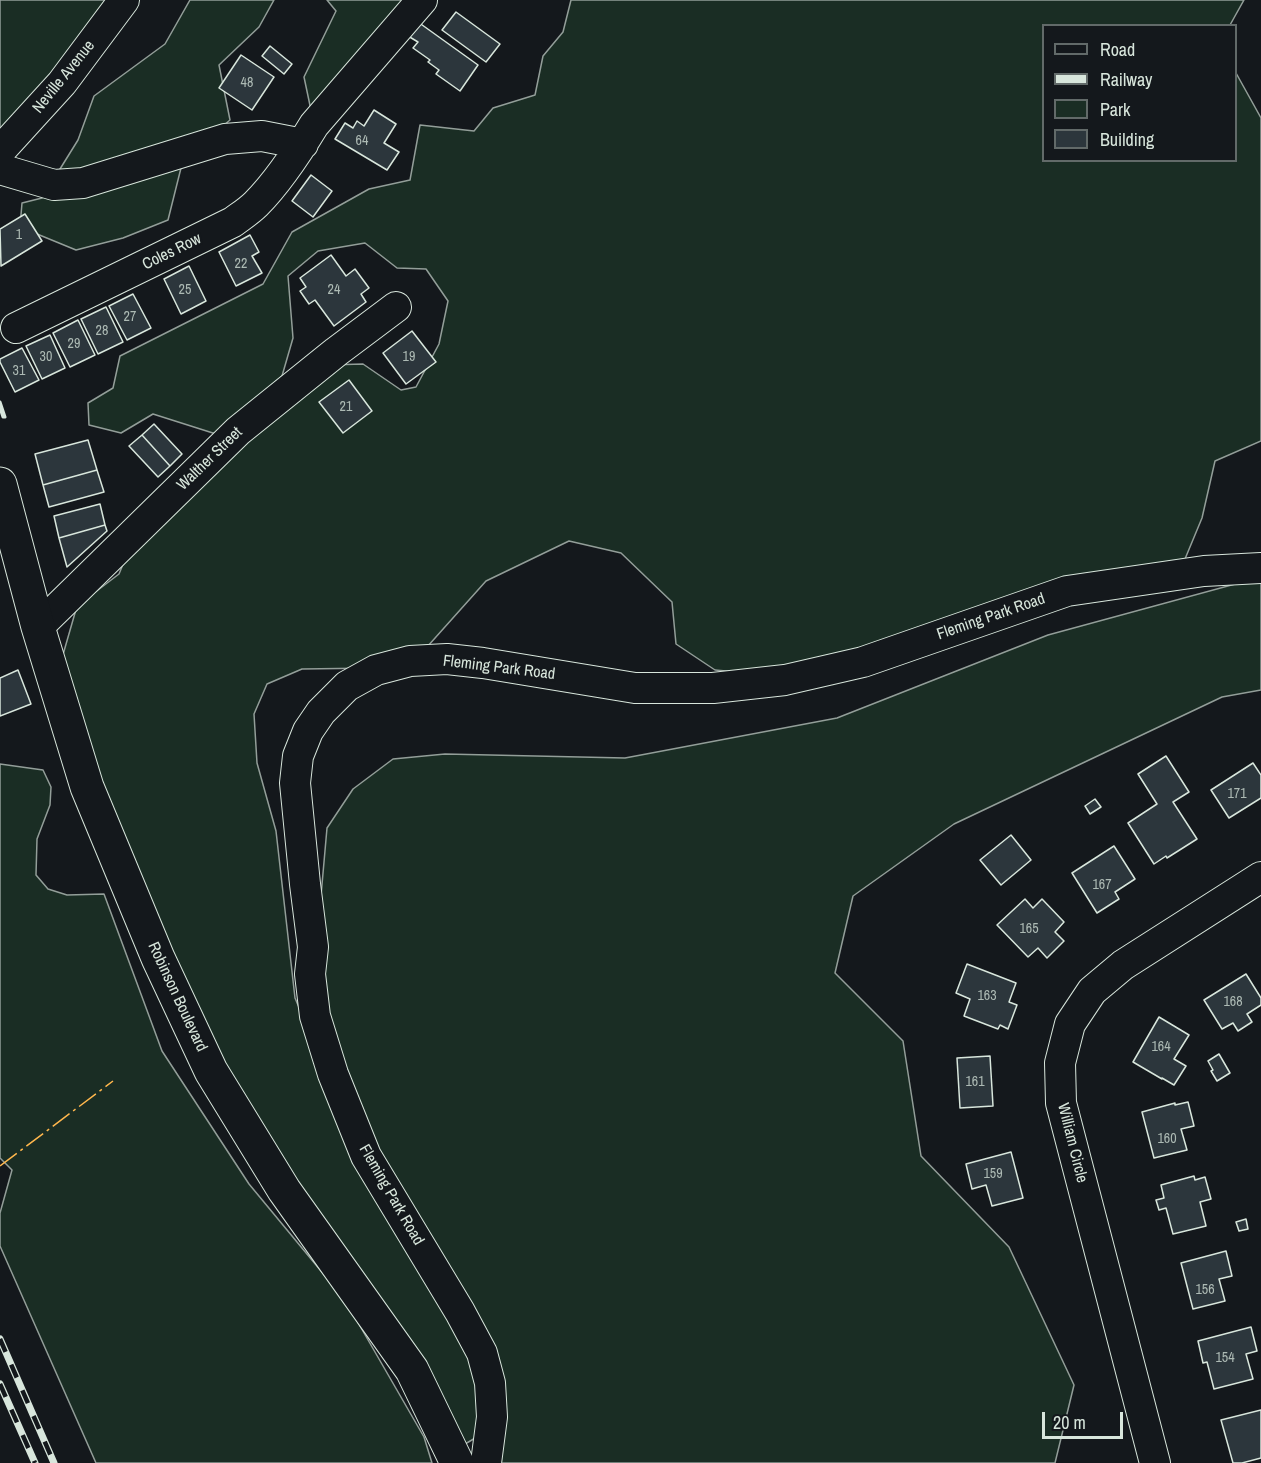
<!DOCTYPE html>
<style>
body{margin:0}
#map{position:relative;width:1261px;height:1463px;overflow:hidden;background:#14181c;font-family:"Archivo Narrow",sans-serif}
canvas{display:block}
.legend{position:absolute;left:1042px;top:24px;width:195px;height:138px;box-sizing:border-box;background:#14181c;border:2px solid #626a69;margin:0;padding:8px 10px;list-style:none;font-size:18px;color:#d8e6dc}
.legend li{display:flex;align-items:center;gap:12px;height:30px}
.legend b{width:30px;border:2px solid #626a69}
.scale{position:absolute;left:1042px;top:1412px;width:81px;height:27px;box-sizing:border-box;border:3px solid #d8e6dc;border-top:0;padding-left:8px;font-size:18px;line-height:21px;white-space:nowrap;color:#d8e6dc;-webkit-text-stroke:4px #14181c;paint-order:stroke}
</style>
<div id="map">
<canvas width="1261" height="1463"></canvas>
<ul class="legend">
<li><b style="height:8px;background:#14181c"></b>Road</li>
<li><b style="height:8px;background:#d8e6dc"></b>Railway</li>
<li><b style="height:16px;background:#1a2d24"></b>Park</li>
<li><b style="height:16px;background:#2c363c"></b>Building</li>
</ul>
<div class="scale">20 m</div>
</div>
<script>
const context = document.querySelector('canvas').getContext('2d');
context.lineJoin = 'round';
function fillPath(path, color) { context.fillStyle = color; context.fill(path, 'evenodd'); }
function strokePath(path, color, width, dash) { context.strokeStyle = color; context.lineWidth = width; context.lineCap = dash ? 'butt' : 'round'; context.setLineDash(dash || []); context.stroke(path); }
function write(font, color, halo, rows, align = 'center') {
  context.font = font + ' "Archivo Narrow",sans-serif'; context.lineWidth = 4.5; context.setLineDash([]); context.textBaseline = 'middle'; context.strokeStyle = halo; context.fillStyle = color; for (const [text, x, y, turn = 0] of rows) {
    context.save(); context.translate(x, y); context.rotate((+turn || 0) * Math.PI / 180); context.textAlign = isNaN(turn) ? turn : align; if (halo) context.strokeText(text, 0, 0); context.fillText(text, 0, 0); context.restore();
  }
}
const green = new Path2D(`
 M 0,0 L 111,0 L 53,79 L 0,131 Z
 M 190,0 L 274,0 L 259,27 L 219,65 L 230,120 L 183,160 L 168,220 L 123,238 L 76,250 L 20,227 L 22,203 L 42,198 L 78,140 L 94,96 L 165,44 Z
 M 327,0 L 411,0 L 312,115 L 304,77 L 336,11 Z
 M 571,0 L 1244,0 L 1230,25 L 1044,26 L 1044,160 L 1236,160 L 1236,73 L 1261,118 L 1261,441 L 1215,461 L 1202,518 L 1180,571 L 781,676 L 715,670 L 676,644 L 672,602 L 621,553 L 569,541 L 486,581 L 427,647 L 375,668 L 302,669 L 267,684 L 254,714 L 257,763 L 276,831 L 295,998 L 362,1156 L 480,1353 L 477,1437 L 465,1444 L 214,1070 L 58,672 L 77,606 L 119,574 L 133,540 L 327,365 L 363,364 L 401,390 L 416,387 L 439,344 L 448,301 L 426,269 L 397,268 L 365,243 L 318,251 L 288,276 L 293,338 L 282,376 L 216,434 L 153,414 L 121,433 L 89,425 L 88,403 L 113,388 L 120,356 L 263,284 L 292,232 L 369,189 L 410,180 L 420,125 L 474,131 L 493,108 L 535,95 L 543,56 L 563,32 Z
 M 1261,577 L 1261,690 L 1222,697 L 954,824 L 853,896 L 835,973 L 903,1041 L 921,1156 L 1009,1247 L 1074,1385 L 1055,1463 L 490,1463 L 493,1383 L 368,1153 L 314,975 L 327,828 L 353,789 L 393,759 L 445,754 L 625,758 L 837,718 L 1048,635 Z
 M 0,764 L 43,770 L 51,787 L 50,805 L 37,839 L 36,875 L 48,889 L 67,895 L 104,894 L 162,1051 L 249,1184 L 345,1300 L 424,1437 L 432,1463 L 96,1463 L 0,1246 L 0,1213 L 12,1170 L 0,1158 Z`);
fillPath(green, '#1a2d24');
strokePath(green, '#939e99', 1.5);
const building = new Path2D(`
 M 456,12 L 500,44 L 486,62 L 442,30 Z
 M 418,22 L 478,65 L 460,91 L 436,74 L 439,70 L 428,62 L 430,60 L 413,48 L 418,42 L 408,36 Z
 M 270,46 L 292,64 L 284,74 L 262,56 Z
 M 241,55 L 274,77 L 252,110 L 219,88 Z
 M 374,110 L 396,124 L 384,143 L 399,152 L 387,170 L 335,139 L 345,123 L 353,128 L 357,121 L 364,126 Z
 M 311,175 L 332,191 L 313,217 L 292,201 Z
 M 25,214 L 42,241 L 1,266 L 0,229 Z
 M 250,235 L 259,252 L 252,256 L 262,273 L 236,286 L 219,252 Z
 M 331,255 L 346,276 L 355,269 L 369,288 L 361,294 L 366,302 L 334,326 L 315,300 L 309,304 L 300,291 L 306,287 L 300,278 Z
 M 189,266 L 206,301 L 181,314 L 164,279 Z
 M 133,294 L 151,328 L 127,340 L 109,306 Z
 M 106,307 L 123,342 L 98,354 L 81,319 Z
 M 78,320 L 95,355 L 70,367 L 53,333 Z
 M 412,331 L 436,362 L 406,384 L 383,353 Z
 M 50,335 L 65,368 L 42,379 L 26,346 Z
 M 22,348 L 39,380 L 15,392 L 0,362 L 0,359 Z
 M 349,380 L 372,411 L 343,433 L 319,402 Z
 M 154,424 L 182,454 L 170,466 L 142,435 Z
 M 142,435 L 170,466 L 158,477 L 129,446 Z
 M 88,440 L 97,470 L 43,485 L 35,454 Z
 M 97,470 L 104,492 L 49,507 L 43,485 Z
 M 100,504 L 105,525 L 59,538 L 54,516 Z
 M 105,525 L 107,531 L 67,567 L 59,538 Z
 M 18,670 L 31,704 L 0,716 L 0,678 Z
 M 1166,756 L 1189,792 L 1173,802 L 1197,839 L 1167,858 L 1166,856 L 1154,864 L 1128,823 L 1157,804 L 1138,774 Z
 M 1253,763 L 1261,775 L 1261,798 L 1229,818 L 1211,790 Z
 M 1095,799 L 1101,807 L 1090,814 L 1085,806 Z
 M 1011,835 L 1031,860 L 1001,885 L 980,860 Z
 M 1114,846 L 1135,879 L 1115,892 L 1119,899 L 1097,913 L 1072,873 Z
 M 1025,899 L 1033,908 L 1042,899 L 1064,922 L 1055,932 L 1064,941 L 1047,958 L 1038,948 L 1028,957 L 997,925 Z
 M 967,964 L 1016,983 L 1009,1002 L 1017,1005 L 1008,1029 L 1000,1025 L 998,1029 L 964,1016 L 970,999 L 956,993 Z
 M 1246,974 L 1261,998 L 1261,1005 L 1247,1014 L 1252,1022 L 1238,1031 L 1233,1023 L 1222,1029 L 1204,1000 Z
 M 1159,1017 L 1189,1035 L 1174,1059 L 1186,1066 L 1174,1085 L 1162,1078 L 1162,1079 L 1133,1062 Z
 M 1219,1054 L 1230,1073 L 1217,1081 L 1211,1071 L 1213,1070 L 1208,1061 Z
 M 990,1056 L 993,1106 L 960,1108 L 957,1058 Z
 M 1188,1102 L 1194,1126 L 1181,1129 L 1187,1150 L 1154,1158 L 1142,1112 L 1175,1103 L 1175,1105 Z
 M 1011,1152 L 1023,1198 L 992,1206 L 986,1185 L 972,1189 L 966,1164 Z
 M 1194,1176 L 1195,1180 L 1205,1177 L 1211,1199 L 1200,1202 L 1206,1226 L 1173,1234 L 1166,1208 L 1159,1210 L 1156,1200 L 1164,1198 L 1161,1185 Z
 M 1246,1219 L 1248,1229 L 1239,1231 L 1236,1222 Z
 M 1226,1251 L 1232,1276 L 1219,1279 L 1225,1301 L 1193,1309 L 1181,1263 Z
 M 1251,1327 L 1257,1351 L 1246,1354 L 1253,1379 L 1214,1389 L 1207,1362 L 1203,1363 L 1198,1341 Z
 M 1261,1410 L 1261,1458 L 1242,1463 L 1233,1463 L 1221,1420 Z`);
fillPath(building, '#2c363c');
strokePath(building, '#d8e6dc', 1.5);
const minor = new Path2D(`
 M 0,151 L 62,83 L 124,0
 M 0,169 L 54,185 L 83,183 L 225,139 L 262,136 L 303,144
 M 16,328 L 233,222 C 241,216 249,211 256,204 C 278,182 297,153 314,125 L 422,0
 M 38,627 L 238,431 L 336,352 L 396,307
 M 486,1463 L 492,1417 L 490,1383 L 482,1353 L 460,1312 L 366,1156 L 333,1074 L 315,1016 L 310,974 L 313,947 L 305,884 L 295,783 L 298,756 L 308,731 L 321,712 L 347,686 L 376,670 L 410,661 L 447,659 L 483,663 L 635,688 L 713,688 L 785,680 L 863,662 L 1067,591 L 1204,571 L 1261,568
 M 1155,1463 L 1061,1103 L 1060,1063 L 1070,1024 L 1092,991 L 1123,965 L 1261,877`);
const major = new Path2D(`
 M 0,484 L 38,627 L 87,787 L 158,958 L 211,1071 L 284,1190 L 412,1370 L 457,1463`);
strokePath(minor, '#d8e6dc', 32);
strokePath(major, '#d8e6dc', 35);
strokePath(minor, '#14181c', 30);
strokePath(major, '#14181c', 33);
const rail = new Path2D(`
 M 0,1339 L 54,1463
 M 0,1384 L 35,1463`);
strokePath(rail, '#d8e6dc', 7);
strokePath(rail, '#14181c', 4.5, [14]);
strokePath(new Path2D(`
 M 0,402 L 5,417 L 3,417 L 0,408`), '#d8e6dc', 3);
strokePath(new Path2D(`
 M 0,1166 L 113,1081`), '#ffb74d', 1.5, [21, 4.5, 3, 4.5]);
write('14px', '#adbab4', null, [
 ["48",247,83],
 ["64",362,141],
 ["1",19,235],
 ["22",241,264],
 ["25",185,290],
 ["24",334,290],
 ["27",130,317],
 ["28",102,331],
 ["29",74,344],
 ["30",46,357],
 ["19",409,357],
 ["31",19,371],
 ["21",346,407],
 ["171",1237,794],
 ["167",1102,885],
 ["165",1029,929],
 ["163",987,996],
 ["168",1233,1002],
 ["164",1161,1047],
 ["161",975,1082],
 ["160",1167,1139],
 ["159",993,1174],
 ["156",1205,1290],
 ["154",1225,1358]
]);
write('16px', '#d8e6dc', '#14181c', [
 ["Neville Avenue",64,77,-51],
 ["Coles Row",172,252,-26],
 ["Walther Street",210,459,-44],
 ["Fleming Park Road",991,617,-19],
 ["Fleming Park Road",499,668,7],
 ["Robinson Boulevard",177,997,65],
 ["William Circle",1072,1143,76],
 ["Fleming Park Road",391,1195,60]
]);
</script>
